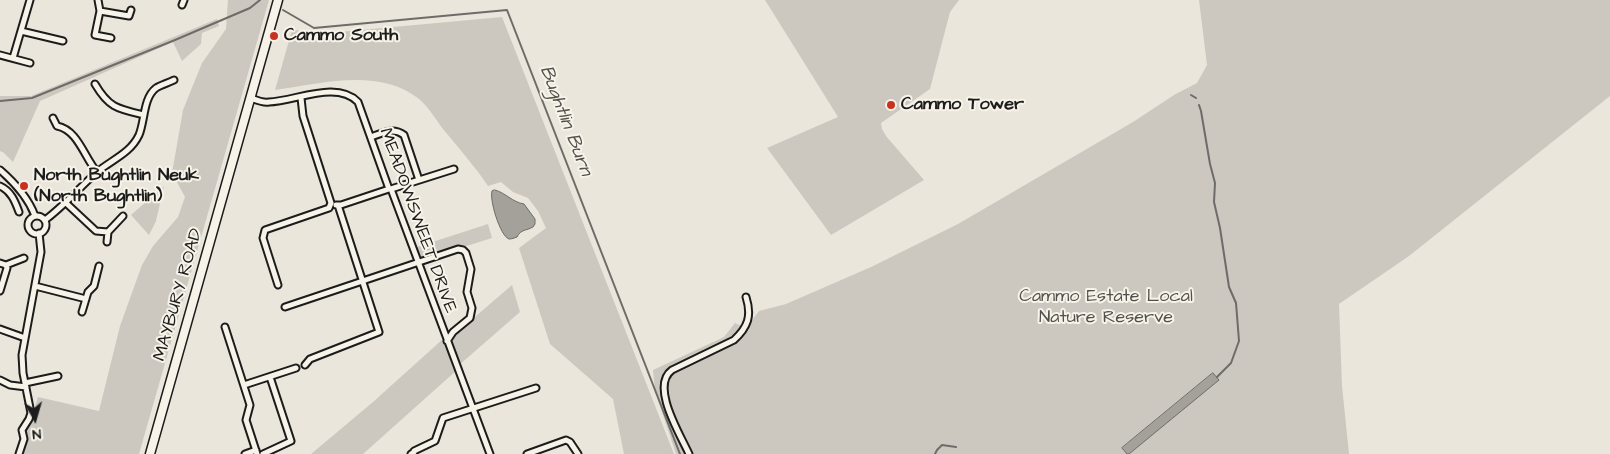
<!DOCTYPE html>
<style>
body{margin:0}
#map{position:relative;width:1610px;height:454px;overflow:hidden;background:#eae6dc;font-family:"Architects Daughter",sans-serif}
canvas{display:block}
.north{position:absolute;left:10px;top:394px;width:50px;height:50px;-webkit-text-stroke:4px #f7f3e8;paint-order:stroke;rotate:174deg;font-size:14px;font-weight:700;line-height:20px;text-align:center;color:#1c1c1c}
.north::after{content:'';display:block;margin:auto;width:18px;height:22px;background:#1c1c1c;clip-path:polygon(50% 0,100% 100%,50% 72%,0 100%)}
</style>
<div id="map">
<canvas width="1610" height="454"></canvas>
<div class="north">N</div>
</div>
<script>
const context = document.querySelector('canvas').getContext('2d');
context.lineJoin = 'round';
function fillPath(path, color) { context.fillStyle = color; context.fill(path, 'evenodd'); }
function strokePath(path, color, width, dash) { context.strokeStyle = color; context.lineWidth = width; context.lineCap = dash ? 'butt' : 'round'; context.setLineDash(dash || []); context.stroke(path); }
function write(font, color, halo, rows, align = 'center') {
  context.font = font + ' "Architects Daughter",sans-serif'; context.lineWidth = 4; context.setLineDash([]); context.textBaseline = 'middle'; context.strokeStyle = halo; context.fillStyle = color; for (const [text, x, y, turn = 0] of rows) {
    context.save(); context.translate(x, y); context.rotate((+turn || 0) * Math.PI / 180); context.textAlign = isNaN(turn) ? turn : align; if (halo) context.strokeText(text, 0, 0); context.fillText(text, 0, 0); context.restore();
  }
}
fillPath(new Path2D(`
 M 228,0 L 269,0 L 139,454 L 21,454 L 26,438 L 26,427 L 31,420 L 38,397 L 99,411 L 120,326 L 142,265 L 153,246 L 178,217 L 185,197 L 172,173 L 183,110 L 202,63 L 226,29 Z
 M 765,0 L 959,0 L 950,12 L 930,89 L 881,123 L 882,129 L 886,136 L 924,180 L 831,235 L 767,148 L 838,117 Z
 M 1199,0 L 1610,0 L 1610,96 L 1409,256 L 1339,304 L 1342,386 L 1349,454 L 676,454 L 655,391 L 653,370 L 724,337 L 735,323 L 746,328 L 759,311 L 786,304 L 871,267 L 958,224 L 1133,122 L 1174,95 L 1197,83 L 1207,65 Z
 M 502,17 L 674,454 L 624,454 L 613,399 L 550,344 L 519,248 L 546,228 L 538,211 L 528,198 L 513,192 L 501,182 L 488,186 C 476,168 462,152 448,135 C 438,124 431,109 419,99 C 378,67 321,84 275,90 L 292,30 L 328,33 Z
 M 217,19 L 219,26 L 202,33 L 201,44 L 182,61 L 173,42 L 40,101 L 13,162 L 4,153 L 0,151 L 0,96 L 31,96 Z
 M 164,186 L 156,221 L 149,235 L 131,215 Z
 M 488,224 L 492,238 L 422,260 L 417,247 Z
 M 512,285 L 520,312 L 458,366 L 447,341 Z
 M 444,338 L 457,370 L 363,454 L 311,454 L 373,402 Z`), '#ccc8c0');
const water = new Path2D(`
 M 495,190 C 506,193 512,202 524,204 L 535,219 L 535,224 L 533,227 C 526,231 521,229 517,237 C 514,238 512,239 509,239 C 500,236 489,199 492,191 Z
 M 1213,373 L 1219,380 L 1129,454 L 1127,454 L 1122,448 Z`);
fillPath(water, '#a3a19a');
strokePath(water, '#6d6c68', 1);
strokePath(new Path2D(`
 M 283,10 L 314,28 L 507,10 L 680,454
 M 1191,95 L 1196,98
 M 0,101 L 32,98 L 175,40 L 250,8 L 260,0
 M 1199,105 L 1201,111 L 1210,164 L 1215,183 L 1214,202 L 1220,228 L 1229,287 L 1236,303 L 1239,341 L 1231,363 L 1217,377
 M 935,454 L 937,450 L 942,445 L 956,447`), '#6d6c68', 2);
const street = new Path2D(`
 M 98,0 L 100,11 L 95,35 L 111,38
 M 182,5 L 184,0
 M 100,11 L 129,16 L 131,10
 M 21,31 L 63,41
 M 0,55 L 30,63
 M 13,58 L 30,0
 M 95,84 C 109,108 118,109 144,115
 M 251,98 C 256,100 263,103 269,102 C 296,101 337,80 358,102 L 389,189 L 391,189 L 490,454
 M 301,98 L 303,116 L 331,203
 M 53,118 L 57,126 C 78,130 84,157 97,172
 M 371,137 C 382,133 393,127 404,135 L 419,180
 M 0,170 C 15,183 28,197 35,216
 M 0,186 C 11,191 15,201 19,212
 M 391,189 L 454,169
 M 66,203 L 96,231 L 108,232 L 123,216
 M 336,205 L 341,205 L 389,189
 M28 225a9 9 0 1 1 18 0a9 9 0 1 1-18 0Z
 M 45,220 C 64,206 79,188 96,173 C 111,160 130,154 139,135 C 145,121 143,98 156,88 C 161,85 168,83 174,80
 M 107,242 L 108,232
 M 0,263 L 6,265 L 7,268 L 0,291
 M 6,265 L 24,258
 M 278,285 L 263,238 L 265,230 L 329,208 L 331,203
 M 35,286 L 86,299
 M 285,307 L 458,249 L 463,250 L 466,253 L 471,269 L 467,292 L 472,308 L 470,318 L 453,332 L 447,341
 M 82,312 L 88,292 L 94,286 L 99,266
 M 225,327 L 250,405 L 246,420 L 257,454
 M 0,329 L 25,338
 M 305,365 L 310,359 L 379,332 L 338,205
 M 0,380 L 10,385 L 26,387
 M 25,383 L 58,376
 M 244,385 L 296,368
 M 19,454 L 24,439 L 22,430 L 29,419 L 31,413 L 23,373 L 22,355 L 41,252 L 39,233
 M 245,454 L 256,450
 M 263,454 L 291,441 L 270,377
 M 411,454 L 414,452 L 414,451 L 435,441 L 443,418 L 536,388
 M 527,454 L 566,440 L 570,442 L 578,454
 M 689,454 C 680,434 650,386 672,370 L 734,340 C 748,327 752,316 746,297`);
const primary = new Path2D(`
 M 150,454 L 278,0`);
strokePath(street, '#1c1c1c', 9);
strokePath(primary, '#1c1c1c', 11);
strokePath(street, '#f7f3e8', 5);
strokePath(primary, '#f7f3e8', 8);
for (const [x, y, r, color] of [
 [274,36,5,"#c8321e"],
 [891,105,5,"#c8321e"],
 [24,186,5,"#c8321e"]
]) { const dot = new Path2D(); dot.arc(x, y, r, 0, 2 * Math.PI); context.fillStyle = color; context.fill(dot); strokePath(dot, '#f7f3e8', 2); }
write('bold 18px', '#1c1c1c', '#f7f3e8', [
 ["Cammo South",284,36],
 ["Cammo Tower",901,105],
 ["North Bughtlin Neuk",34,176],
 ["(North Bughtlin)",34,197]
], 'left');
write('18px', '#1c1c1c', '#f7f3e8', [
 ["MEADOWSWEET DRIVE",417,221,70],
 ["MAYBURY ROAD",179,295,-74]
]);
write('18px', '#51504d', '#f7f3e8', [
 ["Cammo Estate Local",1106,297],
 ["Nature Reserve",1106,318]
]);
write('italic 19px', '#52514e', '#f7f3e8', [
 ["Bughtlin Burn",565,121,69]
]);
</script>
